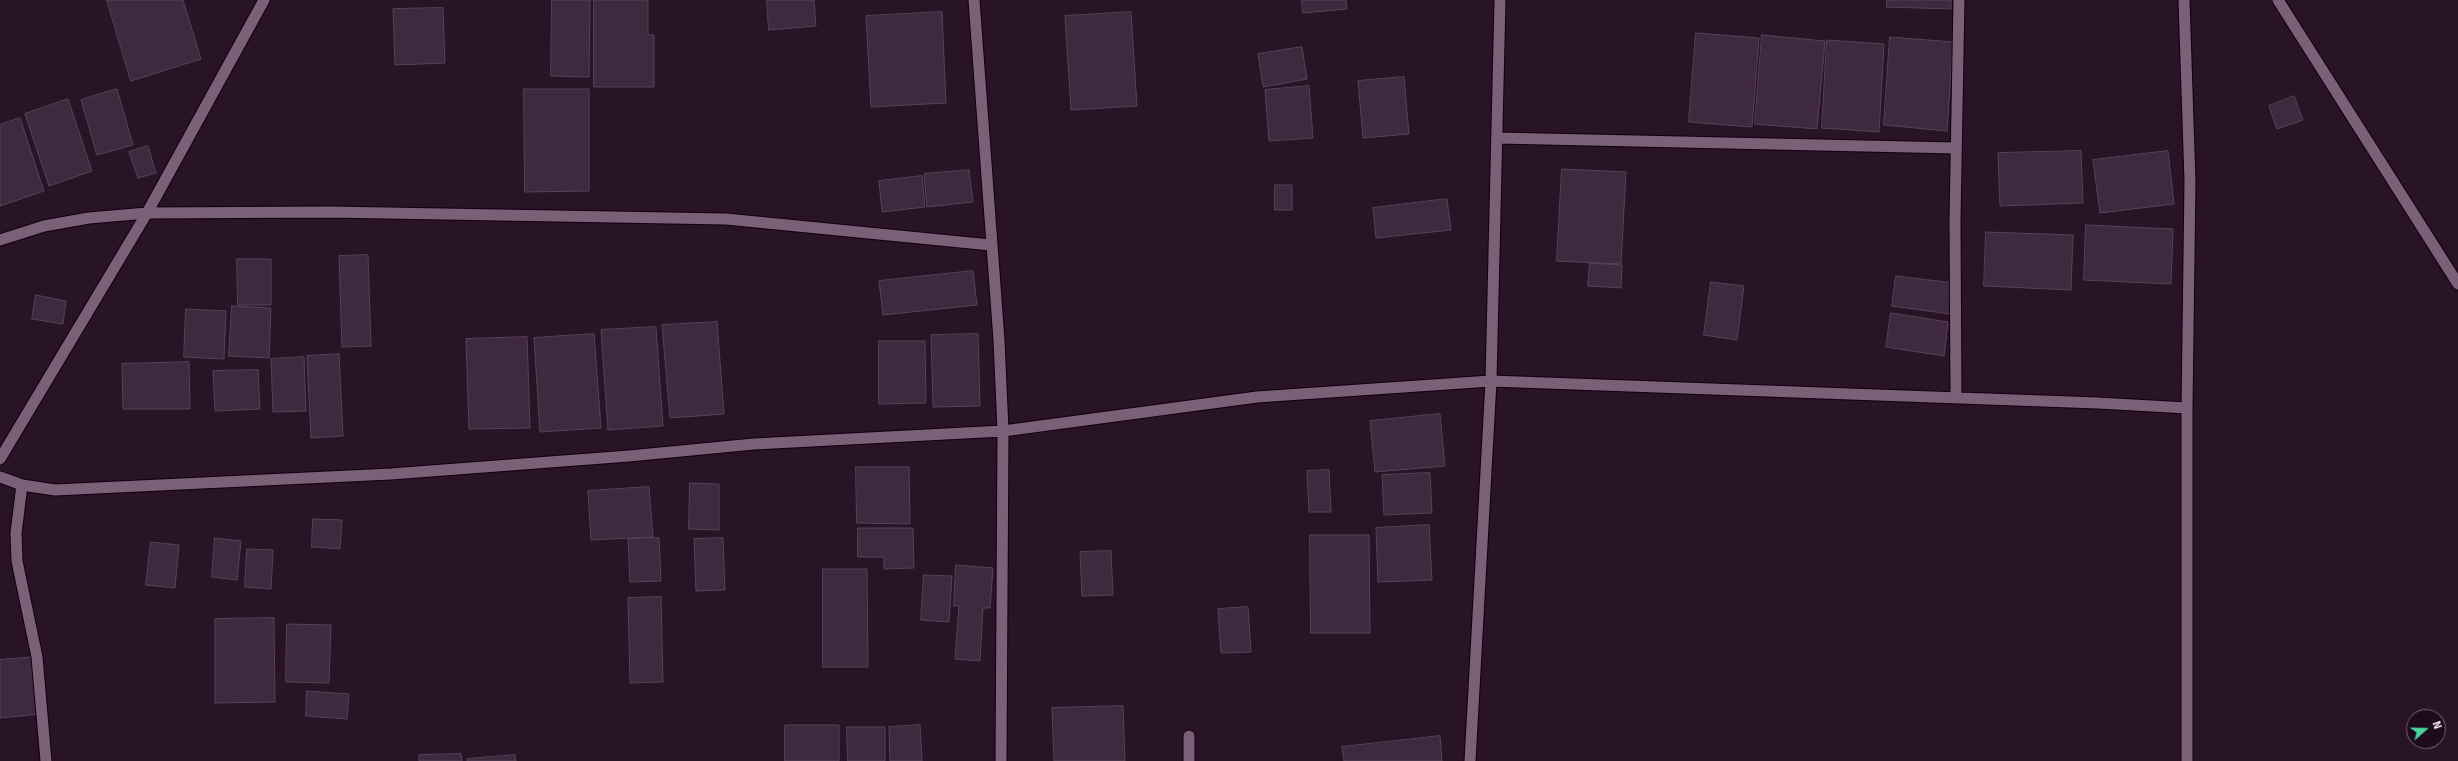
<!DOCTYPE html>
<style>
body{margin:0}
#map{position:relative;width:2458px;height:761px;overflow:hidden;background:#281327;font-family:Signika,sans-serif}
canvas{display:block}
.north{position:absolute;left:2406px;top:709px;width:40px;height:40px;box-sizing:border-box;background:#1e0a1d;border:1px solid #746273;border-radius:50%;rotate:70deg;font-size:11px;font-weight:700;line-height:16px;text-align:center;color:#f4e6f3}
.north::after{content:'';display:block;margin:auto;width:14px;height:18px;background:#4ad49c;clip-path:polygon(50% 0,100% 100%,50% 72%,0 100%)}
</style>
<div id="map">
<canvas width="2458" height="761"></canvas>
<div class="north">N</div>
</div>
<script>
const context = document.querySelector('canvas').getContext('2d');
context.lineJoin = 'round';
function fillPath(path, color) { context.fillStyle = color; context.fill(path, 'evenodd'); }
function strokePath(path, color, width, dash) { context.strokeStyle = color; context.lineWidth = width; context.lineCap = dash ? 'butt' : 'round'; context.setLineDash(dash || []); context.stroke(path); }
const building = new Path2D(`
 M 107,0 L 183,0 L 201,59 L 131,81 Z
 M 552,0 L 590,0 L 589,77 L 551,76 Z
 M 594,0 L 648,0 L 648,35 L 654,35 L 654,87 L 594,87 Z
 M 767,0 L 814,0 L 816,26 L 769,30 Z
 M 1302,0 L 1346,0 L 1347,9 L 1303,13 Z
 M 1887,0 L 1951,0 L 1951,9 L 1887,7 Z
 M 443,8 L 445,63 L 395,65 L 393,9 Z
 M 942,12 L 946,103 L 871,107 L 866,16 Z
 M 1131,12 L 1137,106 L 1071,110 L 1065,16 Z
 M 1696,33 L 1759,38 L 1752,127 L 1689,122 Z
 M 1762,35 L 1825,41 L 1817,129 L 1755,124 Z
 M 1890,37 L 1953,42 L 1947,131 L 1884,125 Z
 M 1827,40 L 1884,44 L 1879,132 L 1822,128 Z
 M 1302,47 L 1307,79 L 1263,87 L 1258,54 Z
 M 1404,77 L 1409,134 L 1363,138 L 1358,81 Z
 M 1309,86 L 1313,138 L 1269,141 L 1265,90 Z
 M 117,89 L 133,145 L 97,155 L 81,100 Z
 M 524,89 L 589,89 L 589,191 L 525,192 Z
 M 2294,96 L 2303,120 L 2277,129 L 2269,106 Z
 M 68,99 L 92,171 L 49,186 L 25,114 Z
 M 20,118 L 44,191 L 0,206 L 0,125 Z
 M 148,146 L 156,173 L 138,178 L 129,152 Z
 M 2081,151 L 2083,203 L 2000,206 L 1998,153 Z
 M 2168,151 L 2174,204 L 2100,213 L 2093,160 Z
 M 1562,169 L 1626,172 L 1621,264 L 1557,261 Z
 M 969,170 L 973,202 L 927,207 L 924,174 Z
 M 922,176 L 925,207 L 882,212 L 879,181 Z
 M 1275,185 L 1292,185 L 1292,210 L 1275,210 Z
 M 1447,199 L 1451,230 L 1376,238 L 1373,208 Z
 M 2086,225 L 2173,229 L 2171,284 L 2084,280 Z
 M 1986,232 L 2073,235 L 2071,290 L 1984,286 Z
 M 368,255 L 371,346 L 342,347 L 339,256 Z
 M 237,259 L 271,259 L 271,305 L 238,305 Z
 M 1590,263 L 1622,265 L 1621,288 L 1588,286 Z
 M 973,271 L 977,305 L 883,315 L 879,281 Z
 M 1896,276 L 1954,283 L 1950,314 L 1892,306 Z
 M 1711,282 L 1744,286 L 1737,340 L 1704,335 Z
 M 36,295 L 66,301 L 63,324 L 32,319 Z
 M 232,306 L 271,308 L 269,358 L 229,356 Z
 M 186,309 L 226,311 L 224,359 L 184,357 Z
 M 1891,313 L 1948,322 L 1944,356 L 1886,347 Z
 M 717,322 L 724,414 L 670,418 L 662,325 Z
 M 656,327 L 663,426 L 608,430 L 601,330 Z
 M 594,334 L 601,428 L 540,432 L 534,338 Z
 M 978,334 L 980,406 L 933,407 L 931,335 Z
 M 527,337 L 530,428 L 469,429 L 466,339 Z
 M 879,341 L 925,341 L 926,403 L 879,404 Z
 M 339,354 L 343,436 L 311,438 L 307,356 Z
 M 304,357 L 306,411 L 273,412 L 271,359 Z
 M 189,362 L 190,409 L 123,409 L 122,364 Z
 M 258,370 L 260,409 L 215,411 L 213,371 Z
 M 1440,414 L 1445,466 L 1375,472 L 1370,421 Z
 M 856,467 L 909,467 L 910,524 L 857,523 Z
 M 1329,470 L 1331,512 L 1309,512 L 1307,471 Z
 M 1430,473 L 1432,513 L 1384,515 L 1382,475 Z
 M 690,483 L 719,484 L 719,530 L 689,529 Z
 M 649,487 L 653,537 L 591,540 L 588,491 Z
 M 313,519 L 342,520 L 340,549 L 312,547 Z
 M 1429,525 L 1432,580 L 1378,582 L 1376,528 Z
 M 858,528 L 913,528 L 914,568 L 884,569 L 884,557 L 858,557 Z
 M 1310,535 L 1369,535 L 1370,633 L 1311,633 Z
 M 215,538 L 241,541 L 237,580 L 212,577 Z
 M 659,538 L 661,581 L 630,582 L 628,539 Z
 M 723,538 L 725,590 L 696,591 L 694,539 Z
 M 151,542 L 179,545 L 175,588 L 146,585 Z
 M 247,549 L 273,550 L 271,589 L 245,587 Z
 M 1111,551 L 1113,595 L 1082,596 L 1080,552 Z
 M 956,565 L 993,568 L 990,608 L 983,608 L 980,661 L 955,659 L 959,606 L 954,606 Z
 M 823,569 L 867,569 L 868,667 L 823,667 Z
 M 924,575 L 952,576 L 949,622 L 921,620 Z
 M 661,597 L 663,682 L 630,683 L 628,598 Z
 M 1248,607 L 1251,652 L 1221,653 L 1218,609 Z
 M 274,618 L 275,702 L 215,703 L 215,619 Z
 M 287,624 L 331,625 L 329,683 L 286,682 Z
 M 36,657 L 41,714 L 0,718 L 0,660 Z
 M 307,691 L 349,694 L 347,719 L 306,716 Z
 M 1123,706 L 1125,761 L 1054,761 L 1052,708 Z
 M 785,725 L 839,725 L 839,761 L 785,761 Z
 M 920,725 L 922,761 L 890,761 L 889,727 Z
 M 847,727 L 885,727 L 885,761 L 848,761 Z
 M 1440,736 L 1442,761 L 1344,761 L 1342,747 Z
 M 461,754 L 462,761 L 419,761 L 419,755 Z
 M 515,755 L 516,761 L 467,761 L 467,759 Z`);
fillPath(building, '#3f293e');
strokePath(building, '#594258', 1);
const minor = new Path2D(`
 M 974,0 L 999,340 L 1003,431 L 1001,761
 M 2184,0 L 2190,181 L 2187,408 L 2187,761
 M 2278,0 L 2458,284
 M 1498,138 L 1956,148
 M 0,240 L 44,226 L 89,218 L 147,213 L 330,212 L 726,219 L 991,245
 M 1956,398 L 1955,220 L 1959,0
 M 0,459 L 147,213 L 264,0
 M 0,477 L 22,485 L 55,490 L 391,474 L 629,456 L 754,444 L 1003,431 L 1257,397 L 1491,381 L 2098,403 L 2187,408
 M 22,485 L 16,533 L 17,561 L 37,657 L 46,761
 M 1189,736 L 1189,761
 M 1470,761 L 1491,381 L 1500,0`);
strokePath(minor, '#10010f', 13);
strokePath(minor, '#7a6178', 11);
</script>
